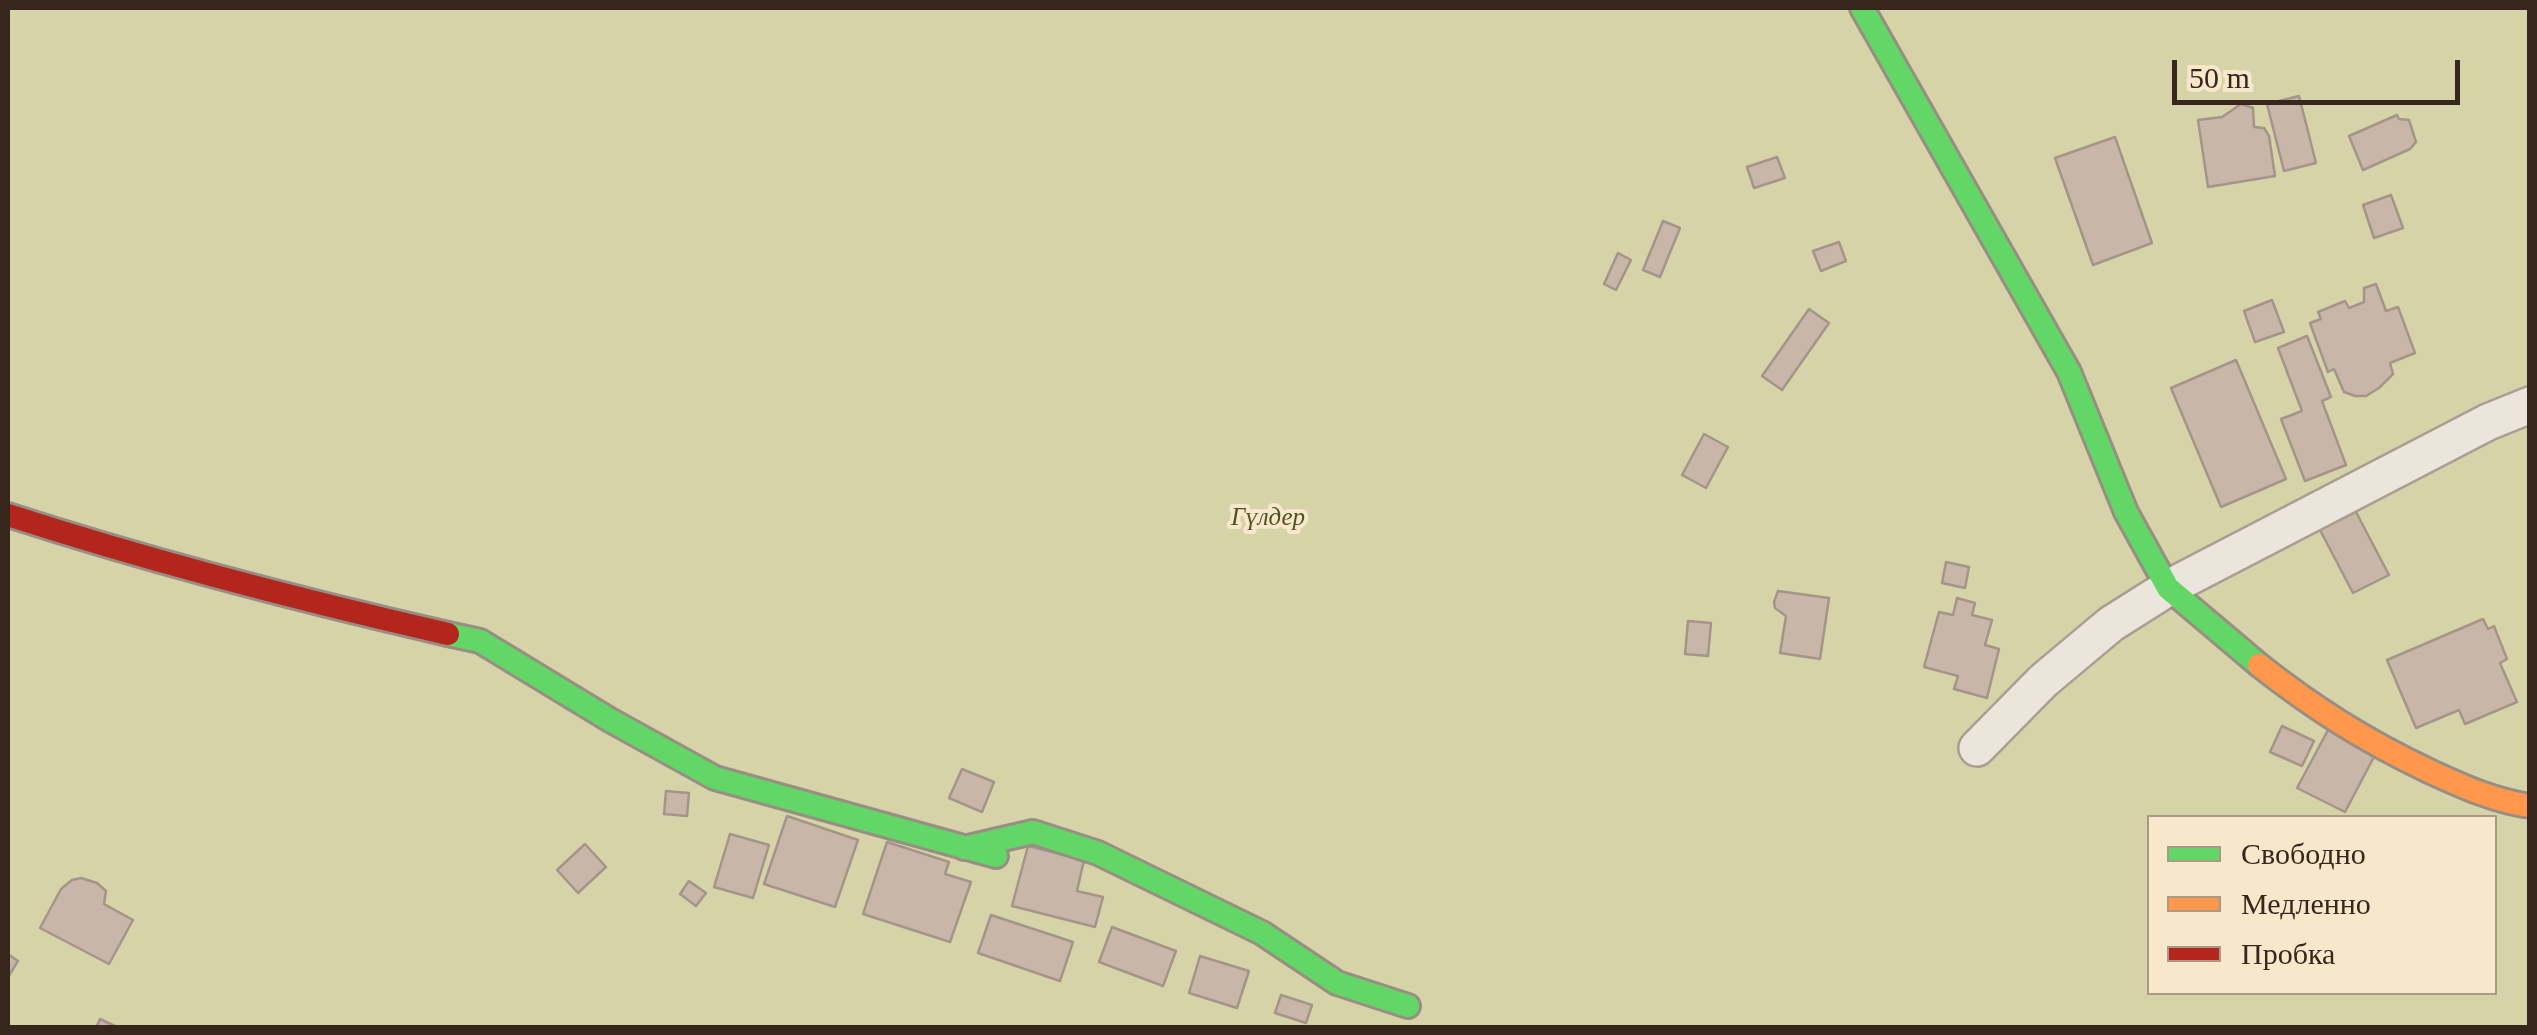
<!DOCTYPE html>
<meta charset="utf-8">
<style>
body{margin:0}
#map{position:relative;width:2537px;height:1035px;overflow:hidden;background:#e4dac8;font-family:Georgia,serif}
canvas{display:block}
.frame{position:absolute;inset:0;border:10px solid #37261b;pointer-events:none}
.legend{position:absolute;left:2147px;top:815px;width:350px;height:180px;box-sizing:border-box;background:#f7e8cc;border:2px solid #aa9a85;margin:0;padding:12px 18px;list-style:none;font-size:30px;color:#37261b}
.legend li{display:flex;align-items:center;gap:20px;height:50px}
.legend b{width:50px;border:2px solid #aa9a85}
.scale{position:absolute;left:2172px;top:60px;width:288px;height:45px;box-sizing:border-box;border:5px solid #37261b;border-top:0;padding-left:12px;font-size:30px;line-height:35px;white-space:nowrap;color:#37261b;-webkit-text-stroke:8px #f7e8cc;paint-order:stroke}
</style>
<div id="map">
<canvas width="2537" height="1035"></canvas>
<div class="frame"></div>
<ul class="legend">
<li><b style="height:12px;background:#63d668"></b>Свободно</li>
<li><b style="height:12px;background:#ff974d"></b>Медленно</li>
<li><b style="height:12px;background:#b3261e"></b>Пробка</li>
</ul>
<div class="scale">50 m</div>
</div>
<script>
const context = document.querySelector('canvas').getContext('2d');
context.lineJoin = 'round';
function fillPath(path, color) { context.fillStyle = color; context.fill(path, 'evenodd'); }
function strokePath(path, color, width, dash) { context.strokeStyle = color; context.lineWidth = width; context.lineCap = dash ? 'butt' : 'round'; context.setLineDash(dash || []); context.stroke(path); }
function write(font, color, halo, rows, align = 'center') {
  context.font = font + ' Georgia,serif'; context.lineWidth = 8; context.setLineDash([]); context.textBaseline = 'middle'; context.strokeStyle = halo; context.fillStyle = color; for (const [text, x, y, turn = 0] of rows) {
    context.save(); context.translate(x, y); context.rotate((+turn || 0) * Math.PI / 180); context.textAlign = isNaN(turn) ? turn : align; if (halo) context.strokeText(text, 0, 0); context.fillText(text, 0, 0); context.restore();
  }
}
fillPath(new Path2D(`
 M 8,8 L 2529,8 L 2529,1027 L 8,1027 ZM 2150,818 L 2494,818 L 2494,992 L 2150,992 Z`), '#d6d3a9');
const building = new Path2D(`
 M 2299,96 L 2316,163 L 2284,171 L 2267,104 Z
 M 2241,104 L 2253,108 L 2254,127 L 2264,128 L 2269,136 L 2275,176 L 2208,187 L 2198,120 L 2222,117 Z
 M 2397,115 L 2399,119 L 2409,120 L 2416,142 L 2410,149 L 2363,170 L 2349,136 Z
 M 2115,137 L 2152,243 L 2093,265 L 2055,158 Z
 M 1777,157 L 1785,178 L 1754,188 L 1747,167 Z
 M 2391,195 L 2403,228 L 2374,238 L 2363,205 Z
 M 1663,221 L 1680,228 L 1660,277 L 1643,270 Z
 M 1839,242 L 1846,261 L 1821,271 L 1813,251 Z
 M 1618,253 L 1631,260 L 1616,290 L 1604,284 Z
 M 2376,284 L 2386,311 L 2398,307 L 2415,353 L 2390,363 L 2393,374 L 2379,388 L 2366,396 L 2355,396 L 2344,392 L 2334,369 L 2328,372 L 2310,323 L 2321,319 L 2318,312 L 2345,301 L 2349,308 L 2364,302 L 2364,288 Z
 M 2272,300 L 2284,332 L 2255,342 L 2244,311 Z
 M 1809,309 L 1829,323 L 1782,390 L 1762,376 Z
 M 2307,336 L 2331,397 L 2322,401 L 2346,465 L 2305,481 L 2281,419 L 2302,411 L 2278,348 Z
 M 2236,360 L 2286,479 L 2221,507 L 2171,388 Z
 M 1704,434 L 1728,447 L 1706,488 L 1682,475 Z
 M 2356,512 L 2389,575 L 2353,593 L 2320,530 Z
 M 1946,562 L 1969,567 L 1965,588 L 1942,583 Z
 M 1778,591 L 1829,598 L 1820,659 L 1780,653 L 1786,616 L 1775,608 L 1774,602 Z
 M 1957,598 L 1975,603 L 1972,615 L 1992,620 L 1985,645 L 1999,649 L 1987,698 L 1954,689 L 1958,676 L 1924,667 L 1939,612 L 1953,615 Z
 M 2483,619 L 2488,629 L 2494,626 L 2507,659 L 2500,663 L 2517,702 L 2465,724 L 2459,710 L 2416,728 L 2387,660 Z
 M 1688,621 L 1711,623 L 1708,656 L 1685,654 Z
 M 2282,726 L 2314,741 L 2302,766 L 2270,752 Z
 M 2328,730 L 2375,755 L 2345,812 L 2297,788 Z
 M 962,769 L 994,782 L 982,812 L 949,798 Z
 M 666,791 L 689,793 L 687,816 L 664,814 Z
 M 787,816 L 858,840 L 835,907 L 764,884 Z
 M 730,834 L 769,845 L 753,898 L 714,887 Z
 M 887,842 L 949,862 L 945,874 L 971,882 L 950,942 L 863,914 Z
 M 585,844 L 606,867 L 578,893 L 557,870 Z
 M 1028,846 L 1084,860 L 1077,891 L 1103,897 L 1095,927 L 1012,906 Z
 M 81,878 L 97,883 L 106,891 L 104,904 L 133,920 L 109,964 L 40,928 L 61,889 L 72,880 Z
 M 689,881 L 706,893 L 696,906 L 680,894 Z
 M 991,915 L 1073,942 L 1060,981 L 978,953 Z
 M 1112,927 L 1176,951 L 1163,986 L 1099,962 Z
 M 8,954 L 18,961 L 8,977 Z
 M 1200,956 L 1249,971 L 1237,1008 L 1189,993 Z
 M 1281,995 L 1312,1005 L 1306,1023 L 1275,1013 Z
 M 100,1019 L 119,1028 L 96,1028 Z`);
fillPath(building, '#c8b7a9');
strokePath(building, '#a49588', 2.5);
const street = new Path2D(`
 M 1977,748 L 2043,681 L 2111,624 L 2168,588 L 2488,422 L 2530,405`);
const fast = new Path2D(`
 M 1862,8 L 2069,372 L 2126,512 L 2168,588 L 2259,665
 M 448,634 L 480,641 L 610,720 L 715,778 L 996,856
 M 964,848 L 1033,832 L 1098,853 L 1262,933 L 1337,983 L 1408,1006`);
const slow = new Path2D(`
 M 2259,665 C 2315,709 2364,740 2429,771 C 2462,786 2494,801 2530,806`);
const jam = new Path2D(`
 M 8,515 C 153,562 300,600 448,634`);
strokePath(street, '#a89f92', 40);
strokePath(fast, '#988e82', 28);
strokePath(slow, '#988e82', 28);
strokePath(jam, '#988e82', 28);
strokePath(street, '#ebe5db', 35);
strokePath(fast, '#63d668', 22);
strokePath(slow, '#ff974d', 22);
strokePath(jam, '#b3261e', 22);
write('italic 25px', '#4b5420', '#f7e8cc', [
 ["Гүлдер",1268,518]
]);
</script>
